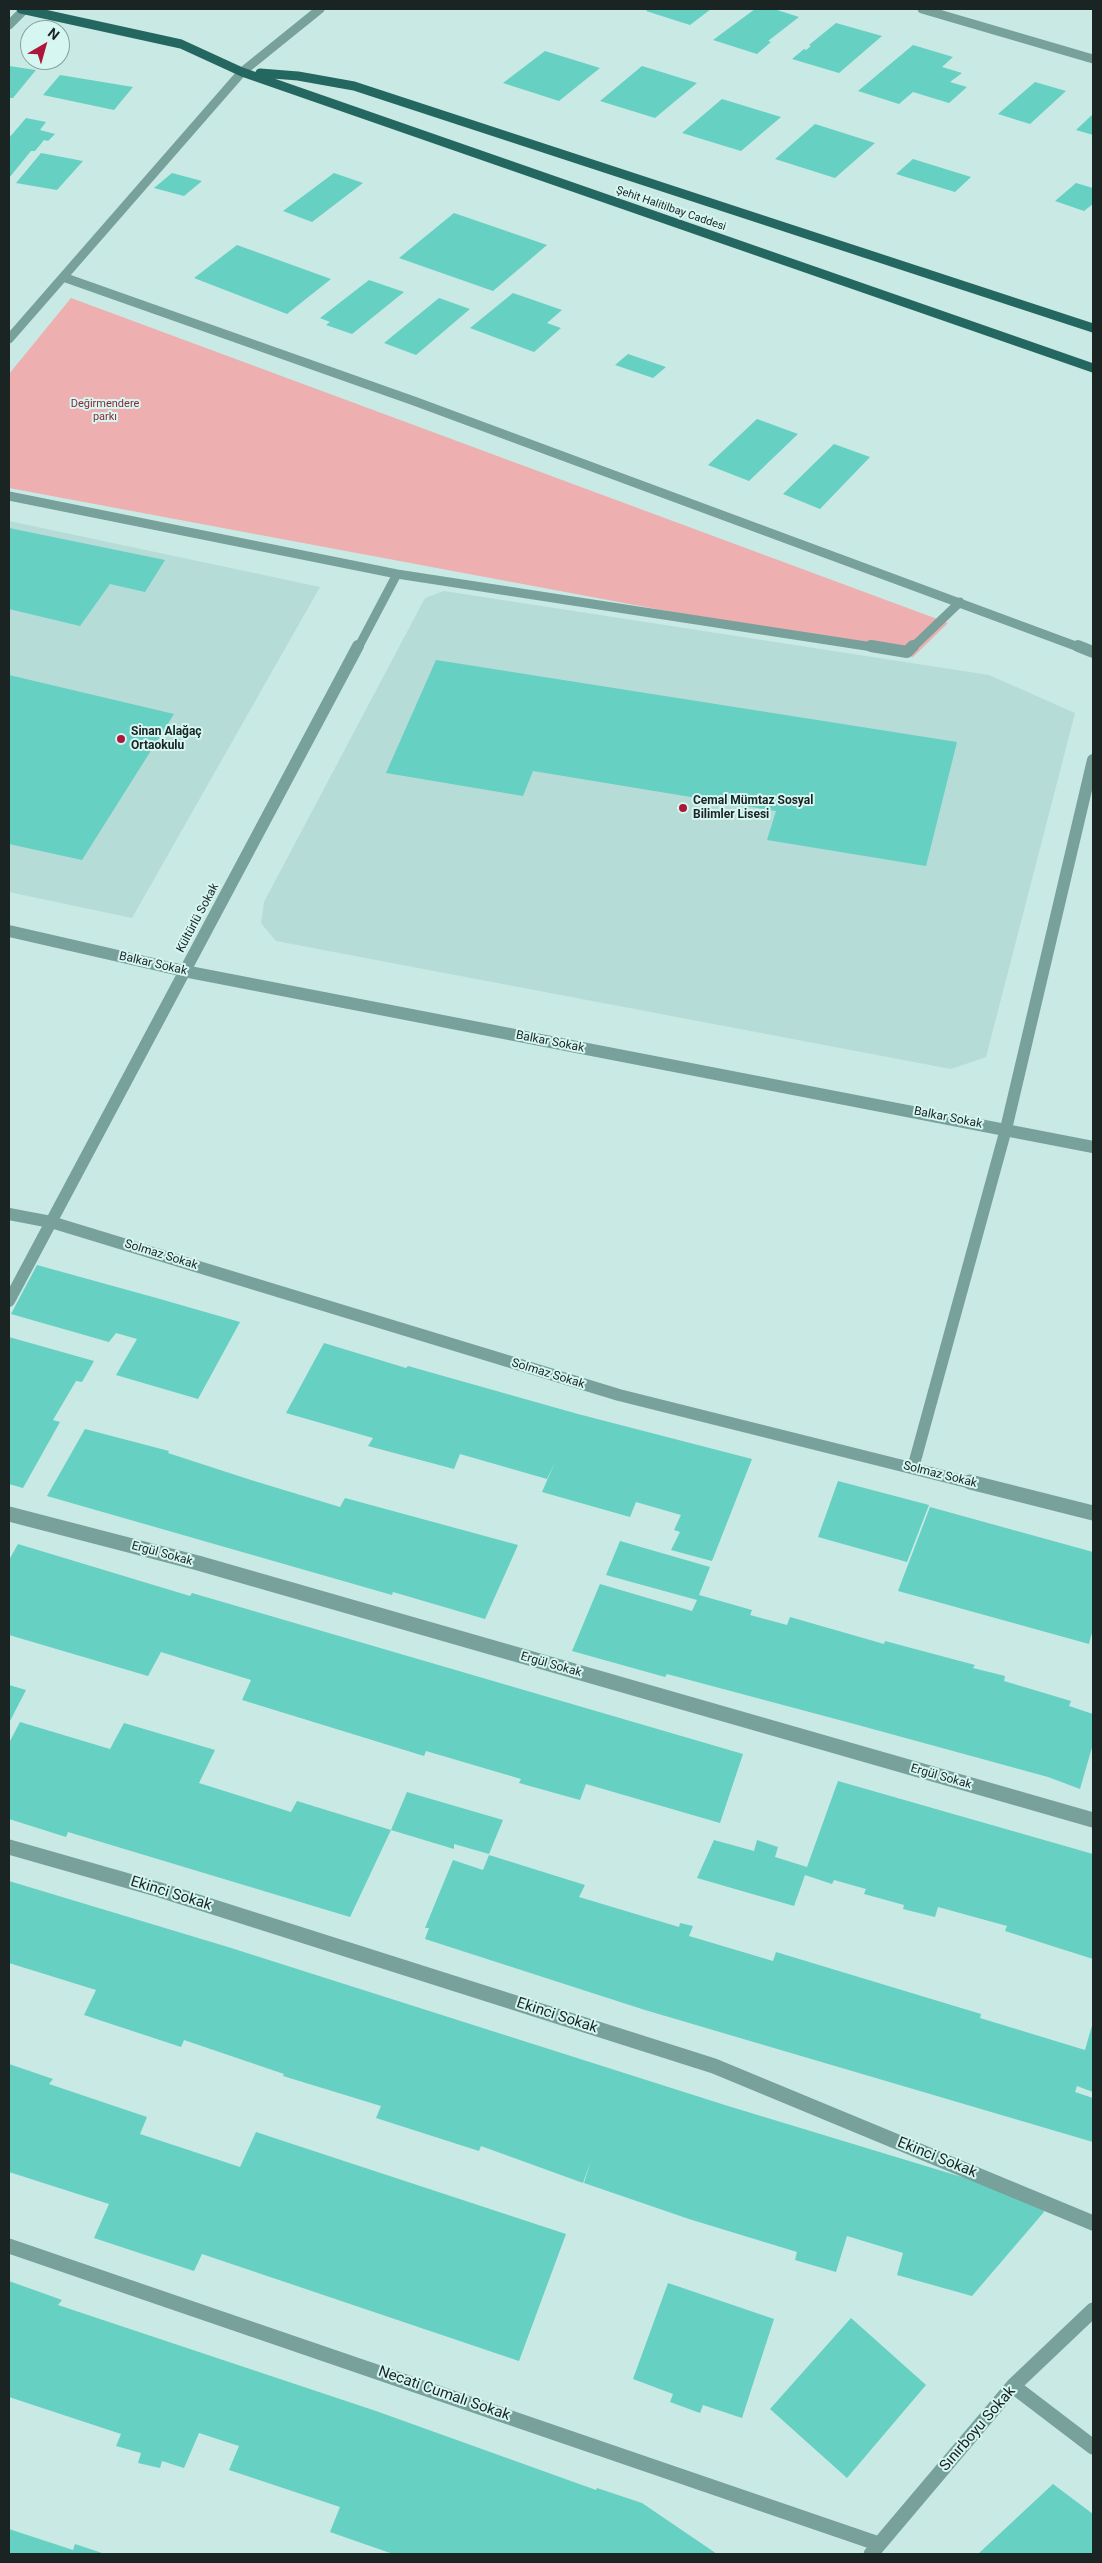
<!DOCTYPE html>
<meta charset="utf-8">
<style>
body{margin:0}
#map{position:relative;width:1102px;height:2563px;overflow:hidden;background:#c9e9e4;font-family:Roboto,sans-serif}
canvas{display:block}
.frame{position:absolute;inset:0;border:10px solid #192423;pointer-events:none}
.north{position:absolute;left:20px;top:20px;width:50px;height:50px;box-sizing:border-box;background:#d6f6f1;border:1px solid #8aa29f;border-radius:50%;rotate:38deg;font-size:14px;font-weight:700;line-height:20px;text-align:center;color:#192423}
.north::after{content:'';display:block;margin:auto;width:18px;height:22px;background:#ad183a;clip-path:polygon(50% 0,100% 100%,50% 72%,0 100%)}
</style>
<div id="map">
<canvas width="1102" height="2563"></canvas>
<div class="frame"></div>
<div class="north">N</div>
</div>
<script>
const context = document.querySelector('canvas').getContext('2d');
context.lineJoin = 'round';
function fillPath(path, color) { context.fillStyle = color; context.fill(path, 'evenodd'); }
function strokePath(path, color, width, dash) { context.strokeStyle = color; context.lineWidth = width; context.lineCap = dash ? 'butt' : 'round'; context.setLineDash(dash || []); context.stroke(path); }
function write(font, color, halo, rows, align = 'center') {
  context.font = font + ' Roboto,sans-serif'; context.lineWidth = 4; context.setLineDash([]); context.textBaseline = 'middle'; context.strokeStyle = halo; context.fillStyle = color; for (const [text, x, y, turn = 0] of rows) {
    context.save(); context.translate(x, y); context.rotate((+turn || 0) * Math.PI / 180); context.textAlign = isNaN(turn) ? turn : align; if (halo) context.strokeText(text, 0, 0); context.fillText(text, 0, 0); context.restore();
  }
}
fillPath(new Path2D(`
 M 9,521 L 320,587 L 132,918 L 9,892 Z
 M 444,591 L 989,675 L 1075,713 L 986,1057 L 951,1069 L 276,941 L 261,923 L 264,902 L 425,598 Z`), '#b5dcd6');
fillPath(new Path2D(`
 M 71,298 L 948,623 L 913,657 L 9,488 L 9,374 Z`), '#eeafb1');
fillPath(new Path2D(`
 M 649,9 L 711,9 L 690,25 L 646,11 Z
 M 755,9 L 774,9 L 799,17 L 768,41 L 771,42 L 757,54 L 713,40 Z
 M 836,23 L 882,36 L 839,73 L 792,59 L 804,49 L 806,50 L 811,46 L 809,45 Z
 M 913,45 L 953,57 L 942,67 L 962,73 L 950,82 L 967,87 L 949,103 L 913,92 L 899,104 L 858,91 Z
 M 545,51 L 600,68 L 559,101 L 503,83 Z
 M 9,66 L 36,70 L 13,98 L 9,98 Z
 M 642,66 L 697,83 L 655,118 L 600,101 Z
 M 60,75 L 133,87 L 114,110 L 43,95 Z
 M 1035,82 L 1066,91 L 1030,124 L 998,114 Z
 M 722,99 L 781,117 L 741,151 L 682,133 Z
 M 1093,114 L 1093,135 L 1076,130 Z
 M 26,118 L 46,122 L 40,130 L 55,134 L 48,141 L 44,140 L 35,151 L 31,151 L 9,178 L 9,138 Z
 M 815,124 L 875,143 L 835,178 L 775,159 Z
 M 41,153 L 83,161 L 57,190 L 16,183 Z
 M 913,159 L 971,177 L 955,192 L 896,174 Z
 M 172,173 L 202,181 L 184,196 L 154,188 Z
 M 334,173 L 363,183 L 312,222 L 283,211 Z
 M 1076,183 L 1093,188 L 1093,204 L 1084,211 L 1055,201 Z
 M 454,213 L 547,245 L 493,291 L 399,258 Z
 M 237,245 L 331,279 L 287,314 L 194,278 Z
 M 369,280 L 404,292 L 352,334 L 326,325 L 330,322 L 320,318 Z
 M 513,293 L 562,310 L 547,323 L 561,328 L 534,352 L 470,328 Z
 M 439,298 L 470,309 L 416,355 L 384,343 Z
 M 628,354 L 666,367 L 653,378 L 615,365 Z
 M 757,419 L 798,434 L 749,481 L 708,465 Z
 M 834,444 L 870,457 L 820,509 L 783,494 Z
 M 9,528 L 165,560 L 145,592 L 110,584 L 80,626 L 9,609 Z
 M 436,660 L 957,742 L 926,866 L 767,840 L 776,811 L 533,771 L 523,796 L 386,773 Z
 M 9,675 L 174,714 L 82,860 L 9,844 Z
 M 37,1265 L 160,1299 L 240,1322 L 198,1399 L 116,1375 L 137,1339 L 116,1333 L 109,1342 L 11,1314 Z
 M 9,1337 L 94,1361 L 82,1382 L 76,1381 L 53,1420 L 60,1422 L 23,1488 L 9,1484 Z
 M 324,1343 L 406,1368 L 408,1366 L 578,1414 L 752,1459 L 712,1561 L 671,1550 L 680,1532 L 674,1530 L 681,1515 L 636,1502 L 630,1517 L 542,1492 L 556,1460 L 547,1479 L 460,1454 L 454,1469 L 368,1446 L 373,1438 L 286,1413 Z
 M 85,1429 L 169,1451 L 168,1453 L 251,1480 L 340,1507 L 345,1498 L 518,1545 L 485,1619 L 393,1592 L 392,1595 L 47,1496 Z
 M 838,1481 L 929,1505 L 907,1562 L 818,1537 Z
 M 930,1507 L 1093,1552 L 1093,1629 L 1089,1644 L 898,1591 Z
 M 620,1541 L 710,1567 L 699,1595 L 752,1610 L 750,1615 L 787,1625 L 790,1617 L 884,1644 L 885,1641 L 975,1665 L 973,1668 L 1005,1676 L 1004,1681 L 1071,1701 L 1069,1706 L 1093,1714 L 1093,1744 L 1080,1789 L 1048,1777 L 858,1725 L 667,1674 L 665,1677 L 572,1651 L 600,1584 L 692,1611 L 697,1600 L 606,1575 Z
 M 18,1544 L 190,1596 L 192,1593 L 743,1754 L 720,1823 L 586,1784 L 580,1800 L 519,1783 L 521,1779 L 426,1751 L 424,1756 L 242,1700 L 251,1680 L 161,1652 L 148,1676 L 9,1635 L 9,1560 Z
 M 9,1685 L 26,1690 L 9,1723 Z
 M 20,1722 L 110,1749 L 124,1723 L 215,1750 L 199,1783 L 291,1812 L 297,1801 L 391,1830 L 350,1917 L 68,1832 L 66,1837 L 9,1819 L 9,1743 Z
 M 838,1781 L 1093,1854 L 1093,1959 L 1005,1931 L 1007,1926 L 938,1907 L 935,1917 L 903,1909 L 904,1905 L 864,1894 L 866,1889 L 834,1880 L 832,1884 L 805,1875 L 794,1906 L 697,1878 L 714,1840 L 754,1851 L 757,1840 L 778,1847 L 775,1857 L 807,1867 Z
 M 407,1792 L 503,1820 L 489,1854 L 454,1844 L 454,1849 L 391,1830 Z
 M 489,1855 L 585,1885 L 579,1897 L 679,1927 L 680,1923 L 693,1926 L 689,1936 L 773,1961 L 776,1952 L 981,2014 L 980,2018 L 1085,2050 L 1093,2022 L 1093,2092 L 1077,2086 L 1075,2092 L 1093,2098 L 1093,2142 L 645,2010 L 425,1939 L 429,1928 L 425,1928 L 453,1860 L 483,1870 Z
 M 9,1881 L 228,1947 L 728,2106 L 1041,2201 L 1044,2212 L 972,2296 L 897,2275 L 903,2253 L 847,2236 L 836,2272 L 795,2260 L 797,2252 L 689,2219 L 584,2183 L 591,2160 L 583,2183 L 481,2146 L 479,2151 L 376,2118 L 381,2106 L 283,2076 L 284,2074 L 184,2040 L 181,2047 L 84,2015 L 96,1990 L 9,1963 Z
 M 9,2064 L 53,2079 L 49,2084 L 147,2117 L 140,2134 L 240,2167 L 256,2132 L 566,2234 L 519,2361 L 202,2254 L 194,2271 L 94,2238 L 109,2204 L 9,2172 Z
 M 9,2281 L 62,2300 L 58,2305 L 376,2411 L 596,2490 L 597,2488 L 642,2503 L 717,2554 L 393,2554 L 330,2532 L 340,2507 L 229,2470 L 239,2446 L 199,2433 L 184,2468 L 162,2461 L 160,2468 L 138,2463 L 141,2453 L 116,2446 L 121,2434 L 9,2397 Z
 M 668,2283 L 774,2319 L 742,2418 L 703,2405 L 700,2413 L 670,2402 L 673,2394 L 633,2379 Z
 M 851,2318 L 926,2385 L 847,2478 L 770,2409 Z
 M 1053,2484 L 1093,2514 L 1093,2554 L 978,2554 Z
 M 9,2529 L 73,2550 L 75,2544 L 105,2554 L 9,2554 Z`), '#66d0c3');
strokePath(new Path2D(`
 M 922,9 L 1093,59
 M 9,25 L 25,9
 M 63,277 L 414,401 L 1081,648
 M 9,339 L 242,72 L 320,9
 M 9,496 L 397,574 L 879,648
 M 358,648 L 397,574
 M 912,648 L 960,602`), '#78a19b', 9);
strokePath(new Path2D(`
 M 871,646 L 907,652 L 913,646
 M 1078,646 L 1093,652
 M 9,931 L 184,971 L 1093,1147
 M 9,1214 L 51,1222 L 619,1395 L 975,1484
 M 9,1301 L 358,646
 M 913,1468 L 1006,1129 L 1093,760`), '#78a19b', 12);
strokePath(new Path2D(`
 M 970,1482 L 1093,1513
 M 9,1514 L 198,1563 L 1093,1820
 M 9,1847 L 160,1890 L 714,2066 L 1093,2223
 M 9,2246 L 879,2544
 M 1013,2386 L 1093,2447
 M 871,2554 L 1013,2386 L 1093,2310`), '#78a19b', 15);
strokePath(new Path2D(`
 M 21,9 L 181,44 L 242,72 L 1093,368
 M 260,73 L 298,76 L 354,86 L 1093,328`), '#246760', 9);
for (const [x, y, r, color] of [
 [121,739,5,"#ad183a"],
 [683,808,5,"#ad183a"]
]) { const dot = new Path2D(); dot.arc(x, y, r, 0, 2 * Math.PI); context.fillStyle = color; context.fill(dot); strokePath(dot, '#d6f6f1', 2); }
write('11px', '#192423', '#d6f6f1', [
 ["Şehit Halitilbay Caddesi",671,209,19]
]);
write('11px', '#8a2937', '#d6f6f1', [
 ["Değirmendere",105,404],
 ["parkı",105,417]
]);
write('bold 12px', '#192423', '#d6f6f1', [
 ["Sinan Alağaç",131,732],
 ["Ortaokulu",131,746],
 ["Cemal Mümtaz Sosyal",693,801],
 ["Bilimler Lisesi",693,815]
], 'left');
write('12px', '#192423', '#d6f6f1', [
 ["Kültürlü Sokak",198,918,-62],
 ["Balkar Sokak",153,964,13],
 ["Balkar Sokak",550,1042,11],
 ["Balkar Sokak",948,1118,11],
 ["Solmaz Sokak",161,1255,17],
 ["Solmaz Sokak",548,1374,17],
 ["Solmaz Sokak",940,1475,14],
 ["Ergül Sokak",162,1554,15],
 ["Ergül Sokak",551,1665,16],
 ["Ergül Sokak",941,1777,16]
]);
write('15px', '#192423', '#d6f6f1', [
 ["Ekinci Sokak",171,1894,17],
 ["Ekinci Sokak",557,2016,18],
 ["Ekinci Sokak",937,2158,22],
 ["Necati Cumalı Sokak",444,2394,19],
 ["Sınırboyu Sokak",978,2429,-49]
]);
</script>
